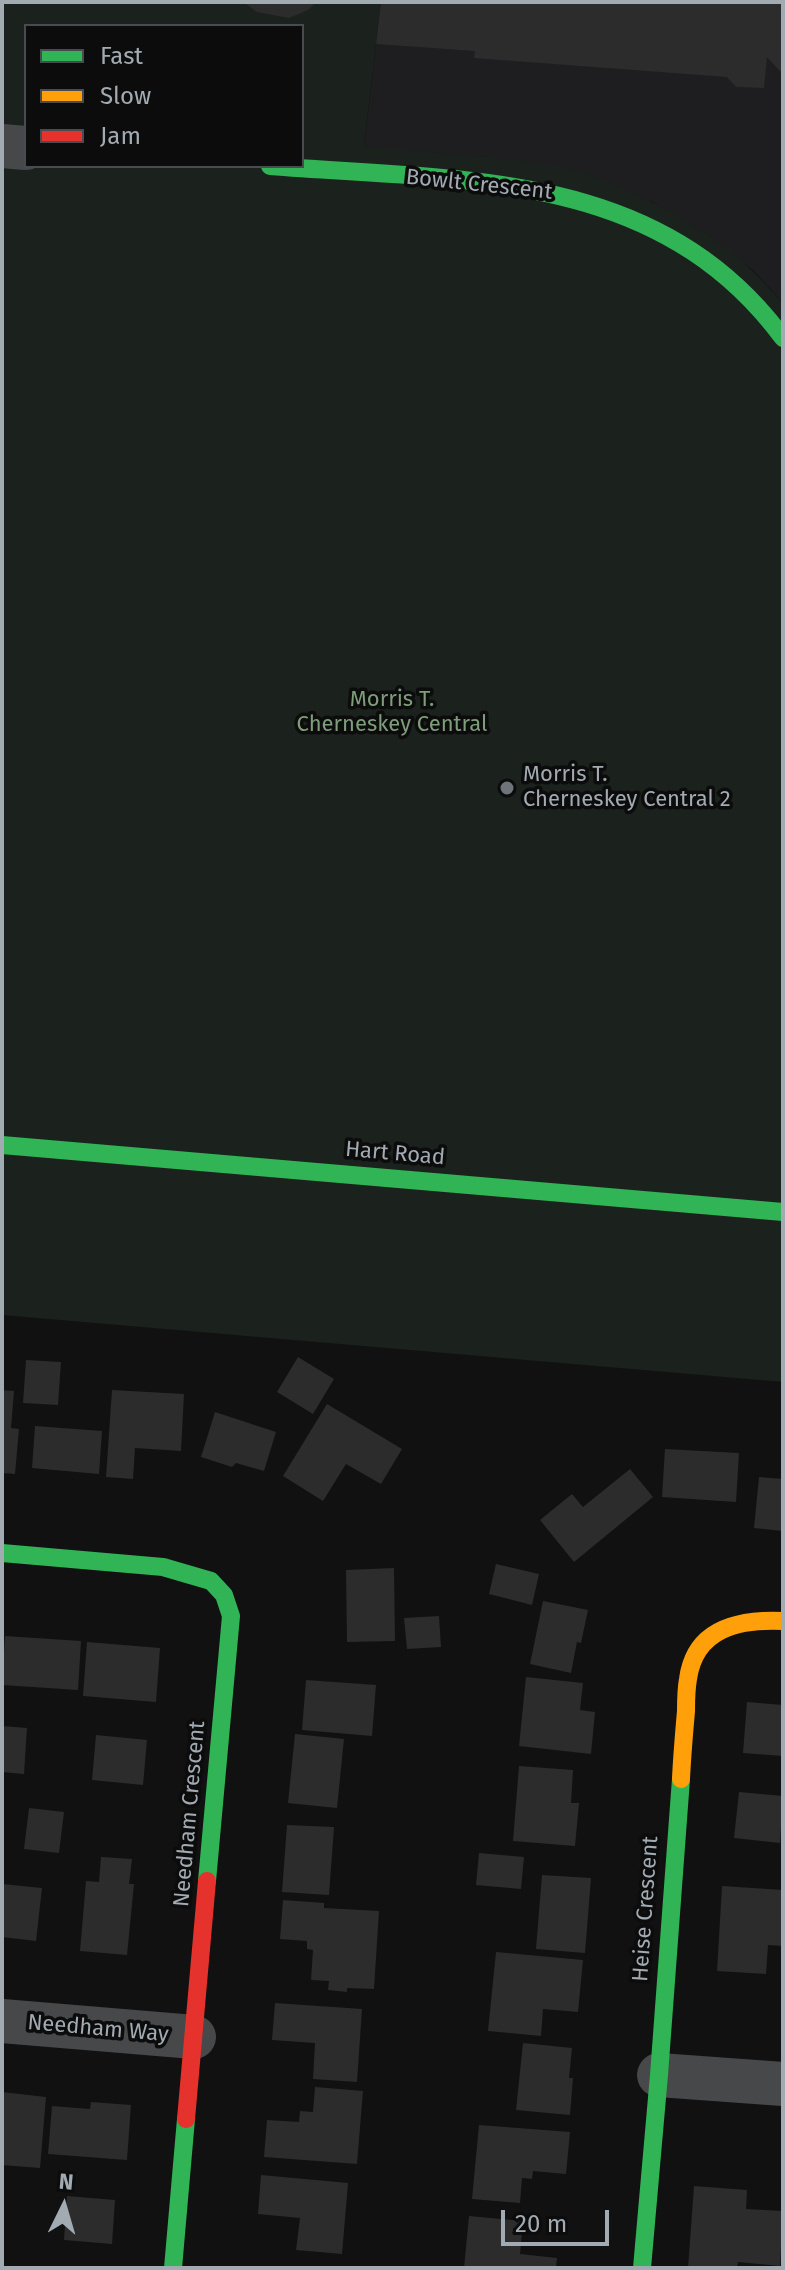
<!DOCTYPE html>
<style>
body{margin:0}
#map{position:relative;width:785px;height:2270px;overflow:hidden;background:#111112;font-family:"Fira Sans",sans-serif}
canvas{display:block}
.frame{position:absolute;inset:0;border:4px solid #a2aab2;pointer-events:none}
.legend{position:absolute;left:24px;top:24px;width:280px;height:144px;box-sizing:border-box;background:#0c0c0d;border:2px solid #484b4f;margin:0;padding:10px 14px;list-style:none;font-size:24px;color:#a2aab2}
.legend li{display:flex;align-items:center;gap:16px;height:40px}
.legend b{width:40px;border:2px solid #484b4f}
.north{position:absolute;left:24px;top:2166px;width:80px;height:80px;-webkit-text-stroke:6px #0c0c0d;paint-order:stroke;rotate:5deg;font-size:22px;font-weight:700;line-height:32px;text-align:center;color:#a2aab2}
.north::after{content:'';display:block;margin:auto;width:28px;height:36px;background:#a2aab2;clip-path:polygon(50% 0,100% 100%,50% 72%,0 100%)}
.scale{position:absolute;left:501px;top:2210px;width:108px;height:36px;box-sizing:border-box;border:4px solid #a2aab2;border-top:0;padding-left:10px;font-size:24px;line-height:28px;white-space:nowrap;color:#a2aab2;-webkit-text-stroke:6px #0c0c0d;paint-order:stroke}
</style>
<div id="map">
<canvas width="785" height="2270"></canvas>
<div class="frame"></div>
<ul class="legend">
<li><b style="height:10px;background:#30b455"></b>Fast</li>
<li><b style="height:10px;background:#ff9f0a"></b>Slow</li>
<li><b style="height:10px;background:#e5322d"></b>Jam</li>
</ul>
<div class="north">N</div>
<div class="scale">20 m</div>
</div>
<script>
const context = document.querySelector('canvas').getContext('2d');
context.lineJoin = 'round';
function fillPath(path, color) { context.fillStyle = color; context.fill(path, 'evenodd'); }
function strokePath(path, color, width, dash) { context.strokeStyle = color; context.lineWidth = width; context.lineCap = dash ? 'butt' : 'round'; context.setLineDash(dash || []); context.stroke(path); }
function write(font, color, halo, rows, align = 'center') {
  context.font = font + ' "Fira Sans",sans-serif'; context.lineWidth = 7; context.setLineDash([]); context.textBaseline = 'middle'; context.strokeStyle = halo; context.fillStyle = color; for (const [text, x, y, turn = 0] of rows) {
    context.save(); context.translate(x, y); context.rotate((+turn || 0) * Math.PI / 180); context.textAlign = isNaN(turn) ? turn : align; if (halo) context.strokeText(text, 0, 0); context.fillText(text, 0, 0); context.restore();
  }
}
fillPath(new Path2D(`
 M 381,2 L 783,2 L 783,303 L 754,271 L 715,241 L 651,201 L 364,147 Z`), '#1e1e20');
fillPath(new Path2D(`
 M 2,2 L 381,2 L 364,146 C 424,152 486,155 546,164 C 612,174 706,226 754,272 C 764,282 773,293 783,303 L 783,1382 L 2,1315 ZM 26,26 L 302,26 L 302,166 L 26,166 Z`), '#1b211c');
fillPath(new Path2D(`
 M 243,2 L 316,2 L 308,10 L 289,18 L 257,12 Z
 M 381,2 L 783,2 L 783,72 L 779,70 L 767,57 L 764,88 L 736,87 L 727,77 L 474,58 L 475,51 L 376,44 Z
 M 298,1357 L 334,1379 L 313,1414 L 277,1392 Z
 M 26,1360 L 61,1362 L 58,1405 L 23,1403 Z
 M 2,1390 L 14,1391 L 11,1428 L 19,1429 L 15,1474 L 2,1473 Z
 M 112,1390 L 184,1394 L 181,1451 L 135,1448 L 133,1479 L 106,1477 Z
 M 327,1404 L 402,1449 L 381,1484 L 346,1464 L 323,1501 L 283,1476 Z
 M 215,1412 L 276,1432 L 264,1471 L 236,1463 L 232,1467 L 201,1457 Z
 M 35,1426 L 102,1431 L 99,1474 L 32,1468 Z
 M 665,1449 L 739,1453 L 736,1502 L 662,1497 Z
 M 630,1469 L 653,1497 L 574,1562 L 540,1520 L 572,1494 L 583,1507 Z
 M 759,1477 L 783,1479 L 783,1531 L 754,1528 Z
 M 496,1564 L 539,1574 L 532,1605 L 489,1594 Z
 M 394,1568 L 395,1641 L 347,1642 L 346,1570 Z
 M 543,1601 L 588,1610 L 581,1643 L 577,1642 L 571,1673 L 530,1664 Z
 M 439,1616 L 441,1647 L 407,1649 L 404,1618 Z
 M 5,1636 L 81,1641 L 78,1690 L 2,1685 Z
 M 87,1642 L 160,1648 L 156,1702 L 83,1696 Z
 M 526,1677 L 583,1683 L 580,1710 L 595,1712 L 591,1754 L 519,1746 Z
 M 306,1680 L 376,1685 L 372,1736 L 302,1730 Z
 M 747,1702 L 783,1705 L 783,1756 L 743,1753 Z
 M 2,1726 L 27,1728 L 24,1774 L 2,1772 Z
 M 295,1734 L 344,1739 L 337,1808 L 288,1803 Z
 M 96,1735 L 147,1740 L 143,1785 L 92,1780 Z
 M 519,1766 L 573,1770 L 571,1803 L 579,1803 L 575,1846 L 513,1841 Z
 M 739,1792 L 783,1796 L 780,1843 L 734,1838 Z
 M 29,1808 L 64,1812 L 59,1853 L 24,1849 Z
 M 287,1825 L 334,1827 L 329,1895 L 282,1892 Z
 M 479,1853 L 524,1857 L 521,1889 L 476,1885 Z
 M 101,1857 L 132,1859 L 129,1884 L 134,1884 L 127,1955 L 80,1951 L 86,1881 L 99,1882 Z
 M 542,1875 L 591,1878 L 585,1953 L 536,1949 Z
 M 2,1884 L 42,1888 L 36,1941 L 2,1937 Z
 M 722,1886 L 783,1890 L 783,1946 L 768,1945 L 766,1974 L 717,1971 Z
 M 283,1900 L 324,1903 L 324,1908 L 379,1911 L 374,1989 L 347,1988 L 347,1992 L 328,1990 L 329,1981 L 311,1980 L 313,1950 L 307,1949 L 307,1941 L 280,1939 Z
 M 496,1952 L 583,1960 L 578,2012 L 543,2009 L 541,2036 L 488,2031 Z
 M 275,2003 L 362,2009 L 357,2082 L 313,2079 L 315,2043 L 272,2040 Z
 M 523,2043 L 572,2048 L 569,2078 L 573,2078 L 570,2115 L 516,2110 Z
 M 315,2087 L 363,2091 L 357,2164 L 264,2157 L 267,2120 L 299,2122 L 300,2111 L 313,2112 Z
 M 2,2092 L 46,2097 L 40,2168 L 2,2165 Z
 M 91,2102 L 131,2105 L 127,2160 L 48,2154 L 52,2106 L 90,2109 Z
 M 479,2125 L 570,2132 L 566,2174 L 533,2171 L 532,2179 L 522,2178 L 520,2203 L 472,2199 Z
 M 261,2175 L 348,2183 L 342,2254 L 296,2250 L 300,2218 L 258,2214 Z
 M 694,2186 L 747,2190 L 746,2209 L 783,2211 L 780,2266 L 738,2262 L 737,2268 L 688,2268 Z
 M 67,2196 L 115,2200 L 112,2244 L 64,2240 Z
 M 469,2216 L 523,2221 L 520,2254 L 557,2258 L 556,2268 L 464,2268 Z`), '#2c2c2d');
strokePath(new Path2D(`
 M 2,146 L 26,148
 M 2,2021 L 194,2037
 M 659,2075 L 783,2084`), '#46484a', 44);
strokePath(new Path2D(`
 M 270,166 C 459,181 657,168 783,338
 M 2,1145 L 783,1212
 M 2,1553 L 163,1567 L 211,1581 L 224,1595 L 231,1616 L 207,1881
 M 173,2268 L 186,2119
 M 642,2268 L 659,2075 L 681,1779`), '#30b455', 18);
strokePath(new Path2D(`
 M 681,1779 C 682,1756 684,1734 686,1711 C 686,1700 686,1690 688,1679 C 695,1628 739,1619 783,1621`), '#ff9f0a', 18);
strokePath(new Path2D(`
 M 186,2119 L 207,1881`), '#e5322d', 18);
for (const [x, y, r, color] of [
 [507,788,8,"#6f747a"]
]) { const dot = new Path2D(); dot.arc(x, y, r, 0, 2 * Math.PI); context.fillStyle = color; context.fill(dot); strokePath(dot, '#0c0c0d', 3); }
write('22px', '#a2aab2', '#0c0c0d', [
 ["Bowlt Crescent",479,185,6],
 ["Hart Road",395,1154,5],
 ["Needham Crescent",190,1814,-85],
 ["Heise Crescent",646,1909,-86],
 ["Needham Way",98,2029,5]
]);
write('22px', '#7e9d7a', '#0c0c0d', [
 ["Morris T.",392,700],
 ["Cherneskey Central",392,725]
]);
write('22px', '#a2aab2', '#0c0c0d', [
 ["Morris T.",523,775],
 ["Cherneskey Central 2",523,800]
], 'left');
</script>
